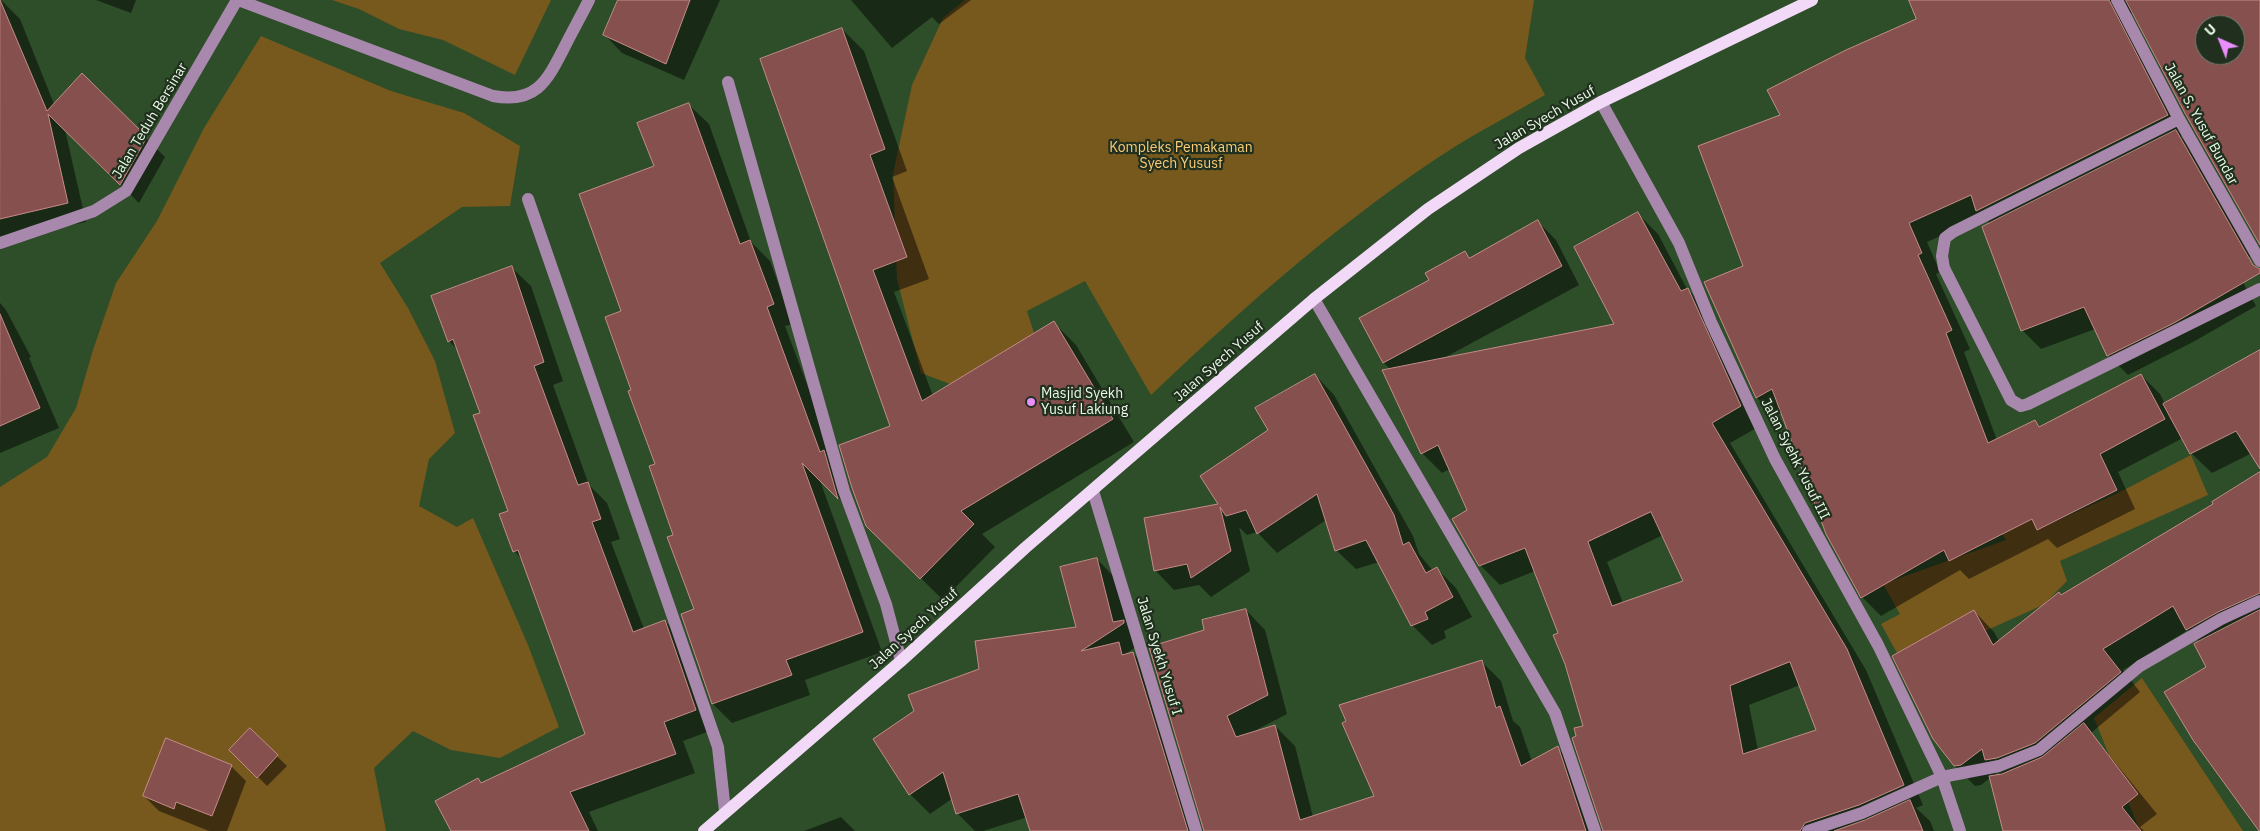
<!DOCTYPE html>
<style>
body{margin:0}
#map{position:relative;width:2260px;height:831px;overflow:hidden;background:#2d4e28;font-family:"IBM Plex Sans",sans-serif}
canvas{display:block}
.north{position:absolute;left:2195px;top:15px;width:50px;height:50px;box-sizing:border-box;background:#202f1e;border:1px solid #70816e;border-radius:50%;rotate:316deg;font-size:14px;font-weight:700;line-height:20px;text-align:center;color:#e8fce5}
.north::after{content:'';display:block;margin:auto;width:18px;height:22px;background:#eb8dfb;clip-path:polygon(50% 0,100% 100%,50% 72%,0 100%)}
</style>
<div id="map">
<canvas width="2260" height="831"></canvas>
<div class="north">U</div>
</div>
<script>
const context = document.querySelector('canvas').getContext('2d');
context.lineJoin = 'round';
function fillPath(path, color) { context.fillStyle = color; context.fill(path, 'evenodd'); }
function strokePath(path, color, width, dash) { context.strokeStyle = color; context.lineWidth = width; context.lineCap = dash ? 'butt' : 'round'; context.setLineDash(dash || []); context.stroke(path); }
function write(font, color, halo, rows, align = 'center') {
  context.font = font + ' "IBM Plex Sans",sans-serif'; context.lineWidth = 4.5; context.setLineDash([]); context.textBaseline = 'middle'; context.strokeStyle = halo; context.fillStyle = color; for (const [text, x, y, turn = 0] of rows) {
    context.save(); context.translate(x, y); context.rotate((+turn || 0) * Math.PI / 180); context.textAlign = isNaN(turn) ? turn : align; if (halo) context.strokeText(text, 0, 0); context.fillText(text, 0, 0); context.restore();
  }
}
fillPath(new Path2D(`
 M 332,0 L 551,0 L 515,75 L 443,40 L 399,29 L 359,9 Z
 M 965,0 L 1534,0 L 1525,58 L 1545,95 C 1516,112 1485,128 1456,146 C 1346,216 1246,305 1151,395 L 1085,281 L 1027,311 L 1034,333 L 950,384 L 921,373 L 897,279 L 893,174 L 912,85 L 943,18 Z
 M 261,36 L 391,91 L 464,113 L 520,146 L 510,206 L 462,207 L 380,263 L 408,308 L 435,361 L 455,433 L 429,459 L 419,506 L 457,527 L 473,518 L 528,645 L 559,727 L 500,758 L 451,750 L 413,731 L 374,768 L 386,831 L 0,831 L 0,487 L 47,457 L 76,408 L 93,350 L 116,283 L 157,221 L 204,128 Z
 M 2191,455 L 2208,495 L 2060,561 L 2067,581 L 2043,605 L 1985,631 L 1974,610 L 1897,653 L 1881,624 L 1900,614 L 1883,584 L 2006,540 L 1974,486 L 2010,474 L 2037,530 L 2118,493 Z
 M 2142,678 L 2243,831 L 2140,831 L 2094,718 Z`), '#77591e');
fillPath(new Path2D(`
 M 1,0 L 20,19 L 54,104 L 82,75 L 165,157 L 139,203 L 65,130 L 86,222 L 0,240 Z
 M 96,0 L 136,0 L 131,13 Z
 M 619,0 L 720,0 L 684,80 L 622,53 L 605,35 Z
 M 851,0 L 971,0 L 939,24 L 932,17 L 892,48 Z
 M 1910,0 L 2260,0 L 2260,235 L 2134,12 L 2128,15 L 2186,134 L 2181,137 L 2195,151 L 2254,254 L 2234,266 L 2256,306 L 2193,342 L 2128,375 L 2108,355 L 2095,329 L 2041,349 L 2022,330 L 1991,224 L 1983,217 L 1927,242 L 1940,272 L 1936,274 L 1970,349 L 1964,352 L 1997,440 L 2035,421 L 2041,428 L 2141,375 L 2160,394 L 2165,404 L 2260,351 L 2260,456 L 2256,451 L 2212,473 L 2191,453 L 2183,438 L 2118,472 L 2135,509 L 2057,548 L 2048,539 L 1969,579 L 1960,570 L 1881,616 L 1862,597 L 1782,413 L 1775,416 L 1757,398 L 1705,283 L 1744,267 L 1782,116 L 1918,20 ZM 2205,25 L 2235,25 L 2235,55 L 2205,55 Z
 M 842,29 L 864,51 L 907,171 L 892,177 L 929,279 L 894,292 L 933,396 L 1054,323 L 1076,345 L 1134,442 L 982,534 L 995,547 L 943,600 L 867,525 L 892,427 Z
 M 689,105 L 709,124 L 751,242 L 770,261 L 793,324 L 785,326 L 856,515 L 819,478 L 882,652 L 805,680 L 810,695 L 732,723 L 713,704 L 695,610 L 656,465 L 632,391 L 623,312 L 656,167 Z
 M 1638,214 L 1658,234 L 1687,289 L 1708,309 L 1760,426 L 1730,443 L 1866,670 L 1923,805 L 1916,808 L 1930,821 L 1934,831 L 1604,831 L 1585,727 L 1559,634 L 1535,571 L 1500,585 L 1480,565 L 1469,511 L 1450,469 L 1442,473 L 1422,453 L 1390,369 L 1384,363 L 1361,319 L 1430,281 L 1465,253 L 1470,259 L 1538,222 L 1556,240 L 1579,285 L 1444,358 L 1616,325 ZM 1663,535 L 1685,581 L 1623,603 L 1607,562 ZM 1800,685 L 1818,731 L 1758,750 L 1749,705 Z
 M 511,267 L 531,286 L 563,381 L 553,385 L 589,485 L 607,503 L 620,539 L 611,542 L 644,629 L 665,621 L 685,641 L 715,729 L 683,741 L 695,773 L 589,812 L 598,831 L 452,831 L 478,779 L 483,784 L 587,734 L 523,560 L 514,551 L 510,512 L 482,413 L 459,351 L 449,341 Z
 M 0,303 L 6,310 L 31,357 L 29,358 L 59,428 L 0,453 Z
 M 1315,375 L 1334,395 L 1413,536 L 1419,554 L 1433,571 L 1437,569 L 1456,588 L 1472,617 L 1444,631 L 1446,638 L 1432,645 L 1412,625 L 1379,562 L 1356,569 L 1336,550 L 1326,520 L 1277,553 L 1257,532 L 1247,535 L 1239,527 L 1250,571 L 1211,597 L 1199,585 L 1174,590 L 1155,570 L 1220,504 L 1270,430 Z
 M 2260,474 L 2260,830 L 2200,642 L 2188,630 L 2123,670 L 2140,692 L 2091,733 L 2157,814 L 2140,827 L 2144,831 L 2004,831 L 1990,778 L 1981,785 L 1975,786 L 1955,766 L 1974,611 L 1994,632 L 1999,641 L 2062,596 L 2215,505 ZM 1998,772 L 2001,775 L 1992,777 Z
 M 1097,559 L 1116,579 L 1143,642 L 1124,655 L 1133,653 L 1153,673 L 1202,831 L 1093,831 L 1031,816 L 983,831 L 975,831 L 957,813 L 953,798 L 930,814 L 910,794 L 980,670 L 1078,628 Z
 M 1246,610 L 1265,630 L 1287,714 L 1256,730 L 1275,726 L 1295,746 L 1313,817 L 1376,796 L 1481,661 L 1501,681 L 1513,721 L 1520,727 L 1532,762 L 1557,748 L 1577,767 L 1599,831 L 1204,831 L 1205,630 Z
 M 250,730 L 287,766 L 267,786 L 231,750 Z
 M 231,766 L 246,781 L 227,831 L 209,831 L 159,811 L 144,796 Z
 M 841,817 L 855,831 L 804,831 Z`), '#0007');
const building = new Path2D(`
 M 0,0 L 47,111 L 82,73 L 147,137 L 120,185 L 48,114 L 68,203 L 0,219 Z
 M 618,0 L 690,0 L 666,64 L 603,35 Z
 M 1909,0 L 2109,0 L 2168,115 L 1976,211 L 1971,195 L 1909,223 L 1922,253 L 1918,255 L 1952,330 L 1946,333 L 1988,443 L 2035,420 L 2039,427 L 2141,374 L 2165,419 L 2100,454 L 2117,490 L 2037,530 L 2032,519 L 1949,561 L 1944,550 L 1861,598 L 1826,534 L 1772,389 L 1756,398 L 1704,282 L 1743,266 L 1698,146 L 1780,115 L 1767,90 L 1846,50 L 1916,19 Z
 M 2126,0 L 2260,0 L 2260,245 L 2186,115 ZM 2205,25 L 2235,25 L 2235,55 L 2205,55 Z
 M 842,28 L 885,149 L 870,155 L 907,257 L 873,270 L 922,401 L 1054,321 L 1113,419 L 961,511 L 974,524 L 920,579 L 866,526 L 852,488 L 839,445 L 890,426 L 760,59 Z
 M 689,103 L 740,244 L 750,240 L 774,304 L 767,307 L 820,452 L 824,450 L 838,499 L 802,463 L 863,632 L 786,660 L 792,675 L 712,704 L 681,614 L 694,609 L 667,537 L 673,535 L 649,466 L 655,464 L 628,391 L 631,390 L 605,317 L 621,311 L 579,194 L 654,166 L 637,123 Z
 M 2176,130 L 2253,265 L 2260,269 L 2260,273 L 2174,323 L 2107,356 L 2084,307 L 2021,331 L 1982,227 Z
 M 1638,212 L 1681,291 L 1688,288 L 1741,406 L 1712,423 L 1847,649 L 1904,785 L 1859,805 L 1805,823 L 1800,831 L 1603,831 L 1572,738 L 1576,736 L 1574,728 L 1583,726 L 1565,664 L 1553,635 L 1558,633 L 1525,548 L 1479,566 L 1452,519 L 1467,510 L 1438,445 L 1421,454 L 1382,370 L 1614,324 L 1574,247 ZM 1651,512 L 1683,581 L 1612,606 L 1588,542 ZM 1790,662 L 1816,730 L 1743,754 L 1730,686 Z
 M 1538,220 L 1562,266 L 1383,363 L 1359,318 L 1429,280 L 1425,273 L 1465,251 L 1469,258 Z
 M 512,266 L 544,362 L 534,366 L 578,485 L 588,482 L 601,519 L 592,522 L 633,632 L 665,620 L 696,710 L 664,722 L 676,754 L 570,792 L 589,831 L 451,831 L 435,801 L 478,778 L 481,783 L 585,734 L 518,550 L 513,552 L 499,514 L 508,511 L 473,415 L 480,413 L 453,339 L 448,342 L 431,296 Z
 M 0,314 L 40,408 L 0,426 Z
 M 2260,350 L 2260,469 L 2236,431 L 2190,454 L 2163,404 Z
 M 1315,374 L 1394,515 L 1403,545 L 1409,542 L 1426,573 L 1437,567 L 1453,597 L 1425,612 L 1428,619 L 1411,626 L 1366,540 L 1335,551 L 1317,494 L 1257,534 L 1246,510 L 1226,516 L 1220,507 L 1231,551 L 1191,578 L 1187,564 L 1154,571 L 1144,518 L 1218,504 L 1200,476 L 1268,430 L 1255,408 Z
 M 2260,472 L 2260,593 L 2218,612 L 2186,630 L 2173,606 L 2103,649 L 2121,672 L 2035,743 L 1997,758 L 1985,760 L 1982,749 L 1961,765 L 1954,766 L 1933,739 L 1892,656 L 1974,610 L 1993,645 L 2059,592 L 2061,595 L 2213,504 L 2212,502 Z
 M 1097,558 L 1113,622 L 1124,620 L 1124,623 L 1081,651 L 1119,642 L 1122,655 L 1133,652 L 1188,831 L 1030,831 L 1018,794 L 956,814 L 943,772 L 909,795 L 873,739 L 914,711 L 908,695 L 979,669 L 975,641 L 1076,627 L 1060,567 Z
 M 1246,609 L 1268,695 L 1227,716 L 1236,737 L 1275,725 L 1300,820 L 1374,796 L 1342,723 L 1346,721 L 1339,705 L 1482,660 L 1496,708 L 1500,706 L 1521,766 L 1558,746 L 1586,831 L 1204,831 L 1149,647 L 1204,630 L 1202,620 Z
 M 2260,610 L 2260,831 L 2259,831 L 2193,740 L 2164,692 L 2206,667 L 2194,644 Z
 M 2084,723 L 2138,794 L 2122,807 L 2141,831 L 2003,831 L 1989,776 L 2002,774 L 2042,757 Z
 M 250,728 L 278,755 L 257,778 L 229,750 Z
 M 166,738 L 232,765 L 212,816 L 176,802 L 174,809 L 143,796 Z
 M 1910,800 L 1923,831 L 1834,831 L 1865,820 Z`);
fillPath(building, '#85504e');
strokePath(building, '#c68b89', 1);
strokePath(new Path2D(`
 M 238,0 L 493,96 C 536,104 547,81 564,48 C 572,32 581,16 589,0
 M 2117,0 L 2179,119 L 2260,261
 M 728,82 L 844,491 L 886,604 L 901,661
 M 1601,102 L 1679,243 L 1711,322 L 1775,459 L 1878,645 L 1942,777 L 1960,831
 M 2179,119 L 1953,232 L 1945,238 L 1942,256 L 1944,268 L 2011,400 L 2021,406 L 2028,404 L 2260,289
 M 528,199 L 718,747 L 725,811
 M 0,243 L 94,211 L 126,191 L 237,0
 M 1314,299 L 1555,713 L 1595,831
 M 1093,491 L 1196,831
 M 1808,831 L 1862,813 L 1942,777 L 1999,766 L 2039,750 L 2140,666 L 2221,619 L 2260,601`), '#a888ad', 12);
strokePath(new Path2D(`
 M 704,831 L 901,661 L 1025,548 L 1314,299 L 1428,209 L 1519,148 L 1601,102 L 1812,0`), '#f3d9f8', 12);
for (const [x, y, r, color] of [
 [1031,402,5,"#eb8dfb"]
]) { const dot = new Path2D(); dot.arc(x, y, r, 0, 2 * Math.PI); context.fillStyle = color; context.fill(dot); strokePath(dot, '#202f1e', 2); }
write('14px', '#e8fce5', '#202f1e', [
 ["Jalan Syech Yusuf",1545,118,-30],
 ["Jalan Teduh Bersinar",150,121,-59],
 ["Jalan S. Yusuf Bundar",2201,124,61],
 ["Jalan Syech Yusuf",1219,362,-41],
 ["Jalan Syehk Yusuf III",1795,459,63],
 ["Jalan Syech Yusuf",914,629,-42],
 ["Jalan Syekh Yusuf I",1159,656,73]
]);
write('14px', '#facc78', '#202f1e', [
 ["Kompleks Pemakaman",1181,148],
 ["Syech Yususf",1181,164]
]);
write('14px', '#e8fce5', '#202f1e', [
 ["Masjid Syekh",1041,394],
 ["Yusuf Lakiung",1041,410]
], 'left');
</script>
